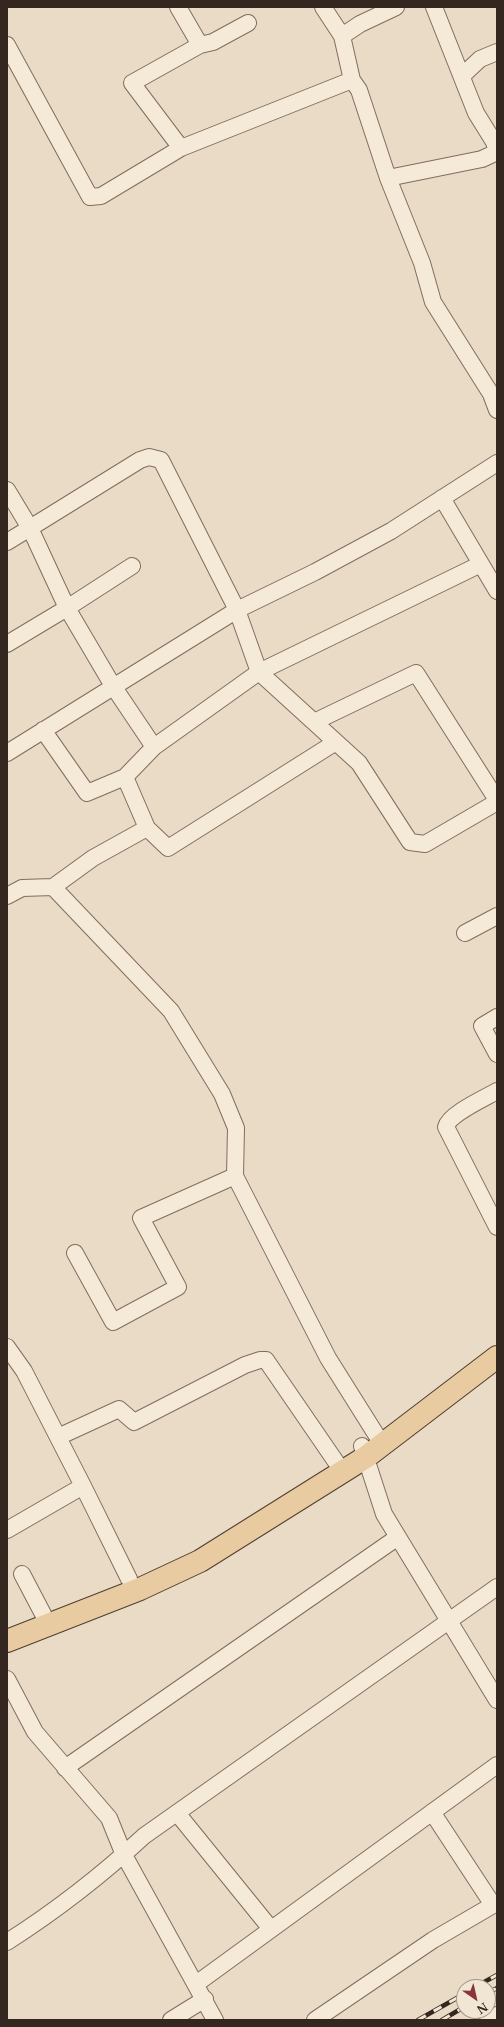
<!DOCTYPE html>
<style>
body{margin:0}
#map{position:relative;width:504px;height:2027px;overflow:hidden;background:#e9dbc5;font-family:"Libre Baskerville",serif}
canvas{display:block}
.frame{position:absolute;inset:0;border:8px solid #33271f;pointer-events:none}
.north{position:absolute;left:456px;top:1979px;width:40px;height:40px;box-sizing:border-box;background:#f1e6d4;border:1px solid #a59a8c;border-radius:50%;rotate:146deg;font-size:11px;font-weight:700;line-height:16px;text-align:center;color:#33271f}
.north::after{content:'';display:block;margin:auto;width:14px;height:18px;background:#8a343c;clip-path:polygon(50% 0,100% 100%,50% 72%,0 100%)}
</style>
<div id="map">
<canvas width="504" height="2027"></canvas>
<div class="frame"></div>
<div class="north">N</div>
</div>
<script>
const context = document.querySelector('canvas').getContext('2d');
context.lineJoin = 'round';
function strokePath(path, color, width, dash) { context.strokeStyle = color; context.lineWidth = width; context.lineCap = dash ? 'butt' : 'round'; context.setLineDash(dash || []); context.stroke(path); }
const minor = new Path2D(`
 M 178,7 L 200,45
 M 323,7 L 342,36 L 352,80 L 359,90 L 388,178 L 422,263 L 433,302 L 491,394 L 497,410
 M 434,7 L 476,113 L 494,142 L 497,152
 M 342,36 L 360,24 L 396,7
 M 7,45 L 90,197 L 101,196 L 181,148 L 352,80
 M 462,76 L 480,59 L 497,52
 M 181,148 L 132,83 L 200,45 L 213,42 L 248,23
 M 388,178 L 482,159 L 497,152
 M 7,490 L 30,528 L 140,460 L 149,457 L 161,460 L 237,610 L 315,572 L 391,531 L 497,463
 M 442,498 L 497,591
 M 7,542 L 30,528 L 67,608 L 113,686 L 154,747
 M 7,644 L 67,608 L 132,566
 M 314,722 L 416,673 L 497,800
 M 43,730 L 87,793 L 125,777
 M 336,742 L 168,848 L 147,828 L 125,777 L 154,747 L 259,672 L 481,564
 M 7,753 L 237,610 L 259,672 L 359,763 L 410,842 L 425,844 L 497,802
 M 53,887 L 171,1011 L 222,1094 L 236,1128 L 235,1176 L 328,1358 L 377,1436
 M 7,896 L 22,888 L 53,887 L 93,858 L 147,828
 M 465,933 L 497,916
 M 497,1017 L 482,1026 L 497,1054
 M 497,1091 C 485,1098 449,1114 446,1127 L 497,1227
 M 75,1253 L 113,1322 L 178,1287 L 141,1218 L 235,1176
 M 7,1347 L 24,1371 L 83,1486 L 129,1579
 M 58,1437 L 119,1409 L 134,1422 L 245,1365 L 260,1360 L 266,1360 L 336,1462
 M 362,1446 L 384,1514 L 497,1700
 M 7,1530 L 83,1486
 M 22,1574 L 43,1614
 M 7,1679 L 35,1732 L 109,1818 L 124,1855 L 215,2020
 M 65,1768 L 398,1537
 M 177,1813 L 271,1929
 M 7,1942 C 54,1912 103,1874 144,1836 L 497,1587
 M 196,1984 L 497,1765
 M 171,2020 L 205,1999
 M 315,2020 L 433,1940 L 493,1905 L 432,1812
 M 488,2020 L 497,2015`);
const primary = new Path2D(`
 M 7,1641 L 140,1589 L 200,1561 L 366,1457 L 497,1357`);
strokePath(minor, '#826d5d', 18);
strokePath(primary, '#503d31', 24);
strokePath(minor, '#f5e9d7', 16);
strokePath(primary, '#e8cba1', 22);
const rail = new Path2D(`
 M 475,1987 L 497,1975
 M 488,1993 L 497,1988
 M 418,2020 L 464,1994
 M 442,2020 L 464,2007`);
strokePath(rail, '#33271f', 4.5);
strokePath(rail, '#f1e6d4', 3, [9]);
</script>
